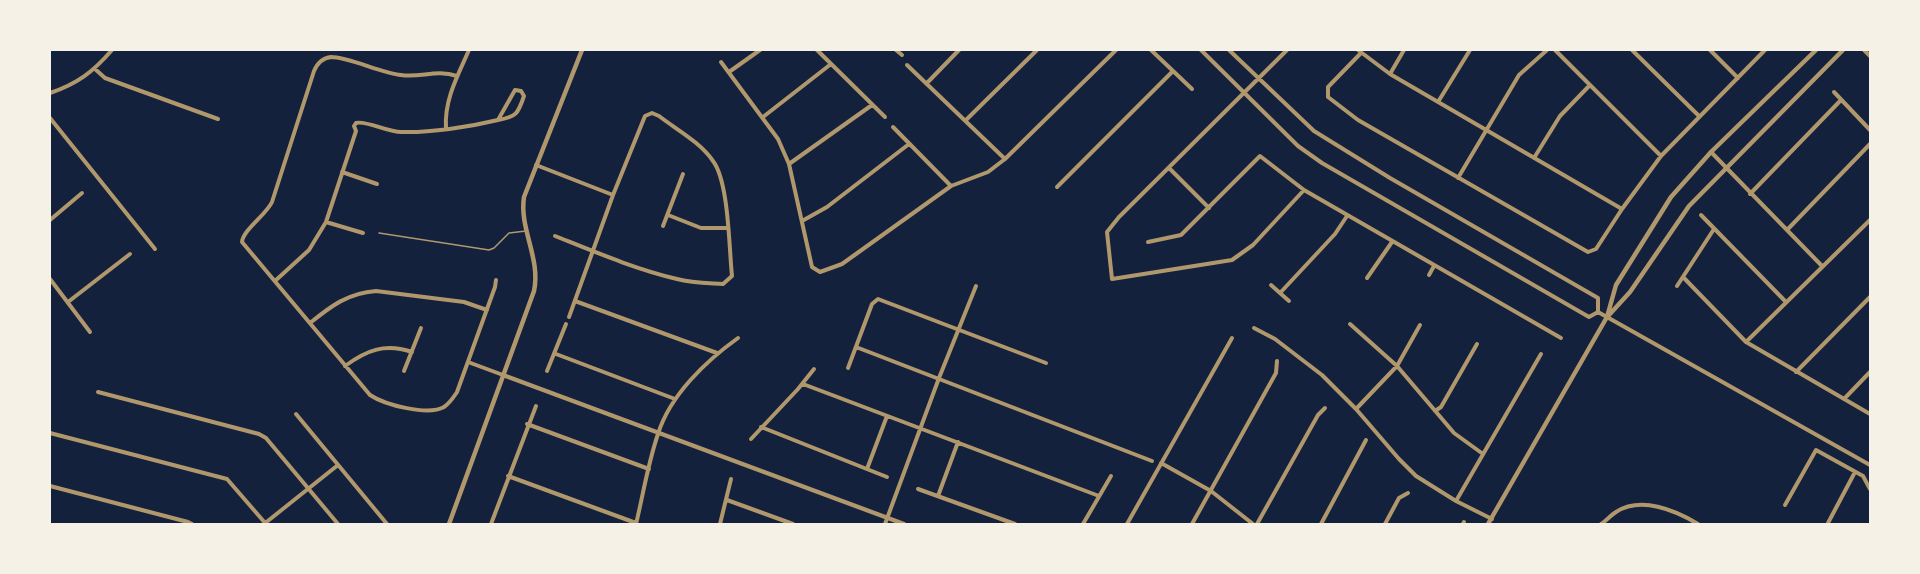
<!DOCTYPE html>
<style>
body{margin:0}
#map{position:relative;width:1920px;height:574px;overflow:hidden;background:#14213d;font-family:"Playfair Display",serif}
canvas{display:block}
.frame{position:absolute;inset:0;border:51px solid #f6f1e7;pointer-events:none}
</style>
<div id="map">
<canvas width="1920" height="574"></canvas>
<div class="frame"></div>
</div>
<script>
const context = document.querySelector('canvas').getContext('2d');
context.lineJoin = 'round';
function strokePath(path, color, width, dash) { context.strokeStyle = color; context.lineWidth = width; context.lineCap = dash ? 'butt' : 'round'; context.setLineDash(dash || []); context.stroke(path); }
strokePath(new Path2D(`
 M 379,233 L 489,250 L 494,248 L 509,233 L 526,231`), '#b1986c', 1.5);
strokePath(new Path2D(`
 M 817,50 L 885,117
 M 896,50 L 902,55
 M 1151,50 L 1192,89
 M 1201,50 L 1298,146 L 1322,163 L 1589,317 L 1598,312
 M 1229,50 L 1314,131 L 1390,178 L 1598,298 L 1598,312
 M 1287,50 L 1119,217 L 1107,232 L 1112,279 L 1232,260 L 1253,245 L 1304,190
 M 1358,50 L 1390,74 L 1622,209
 M 1555,50 L 1661,156
 M 1632,50 L 1699,116
 M 1710,50 L 1738,78
 M 1864,50 L 1870,56
 M 1361,53 L 1328,87 L 1328,97 L 1358,120 L 1588,252 L 1596,249 L 1622,209 L 1661,156 L 1765,50
 M 721,62 L 778,139 L 789,164 L 812,267 L 820,272 L 842,264 L 951,186 L 988,172 L 1005,159 L 1116,50
 M 907,65 L 1005,159
 M 95,69 L 105,78 L 218,119
 M 729,72 L 760,50
 M 1390,74 L 1404,50
 M 457,76 C 436,69 421,78 401,75 C 381,73 349,57 331,57 C 322,58 317,64 314,71 L 272,202 C 266,215 243,230 242,242 L 370,395 C 385,405 428,416 444,407 C 450,403 453,398 457,392 L 495,287 L 496,280
 M 927,83 L 959,50
 M 515,90 L 521,91 L 524,96 C 518,114 516,117 498,120 Z
 M 1834,92 L 1870,130
 M 50,93 C 77,84 93,72 112,50
 M 1438,102 L 1470,50
 M 763,117 L 831,64
 M 50,118 L 155,249
 M 966,120 L 1037,50
 M 893,127 L 951,186
 M 446,128 C 444,100 458,75 469,50
 M 1711,152 L 1822,266
 M 1534,158 L 1560,116 L 1590,85
 M 789,164 L 872,105
 M 536,165 L 613,195
 M 1169,168 L 1209,208
 M 342,172 L 377,184
 M 1458,178 L 1519,75 L 1547,50
 M 1057,187 L 1173,71
 M 1750,194 L 1841,100
 M 668,215 L 701,228 L 727,228
 M 1701,215 L 1786,302
 M 50,220 L 82,193
 M 802,221 L 827,207 L 909,144
 M 326,222 L 363,233
 M 663,226 L 683,174
 M 1787,230 L 1870,144
 M 555,236 C 595,252 635,269 677,279 C 692,283 708,283 723,284 L 732,276 C 729,249 729,182 713,161 C 700,142 677,130 659,116 L 652,113 L 645,116 L 613,195 L 569,317
 M 1148,242 L 1181,235 L 1260,156 L 1304,190 L 1561,338
 M 1429,275 L 1434,266
 M 1683,277 L 1746,342 L 1870,414
 M 1367,278 L 1392,242
 M 50,279 L 90,332
 M 275,281 L 309,250 L 326,222 L 356,131 L 354,126 L 356,123 C 365,120 388,132 401,132 C 430,133 469,127 498,120
 M 1271,285 L 1289,301
 M 1677,286 L 1714,229
 M 1280,293 L 1335,234 L 1347,216
 M 575,301 L 717,353
 M 68,302 L 130,254
 M 1598,312 L 1870,465
 M 310,323 C 331,306 348,293 376,291 L 464,302 L 487,310
 M 1350,324 L 1397,366 L 1454,433 L 1483,454
 M 1254,328 L 1275,339 L 1322,375 L 1356,409 L 1399,459 L 1416,476 L 1456,501 L 1492,519
 M 1746,342 L 1870,220
 M 856,347 L 1152,461
 M 556,354 L 675,399
 M 468,362 L 503,375
 M 345,366 C 367,350 385,343 412,352
 M 848,368 L 872,304 L 878,299 L 1046,363
 M 404,371 L 421,328
 M 547,371 L 566,324
 M 1796,372 L 1870,297
 M 803,384 L 1099,496
 M 98,392 L 259,434 L 266,438 L 338,524
 M 1844,399 L 1870,372
 M 1356,409 L 1397,366 L 1420,325
 M 1435,411 L 1441,407 L 1477,344
 M 296,414 L 387,524
 M 527,424 L 649,469
 M 761,427 L 887,477
 M 50,433 L 227,479 L 266,524
 M 751,439 L 798,389 L 814,369
 M 1161,463 L 1211,491 L 1253,524
 M 867,469 L 887,416
 M 508,476 L 636,523
 M 50,486 L 188,522 L 192,524
 M 918,489 L 1015,524
 M 938,496 L 958,442
 M 727,500 L 793,524
 M 1456,501 L 1541,354
 M 1785,505 L 1816,450 L 1863,476 L 1870,489
 M 1828,523 L 1855,472
 M 264,524 L 338,465
 M 491,524 L 536,406
 M 636,524 C 643,495 648,463 658,434 C 670,395 706,361 738,338
 M 720,524 L 731,479
 M 885,524 L 939,378 L 976,286
 M 1083,524 L 1111,476
 M 1127,524 L 1232,338
 M 1192,524 L 1276,373 L 1277,361
 M 1257,524 L 1318,415 L 1325,408
 M 1321,524 L 1366,440
 M 1385,524 L 1399,498 L 1408,493
 M 1463,524 L 1464,522
 M 1601,524 C 1606,521 1611,515 1616,512 C 1641,496 1675,510 1698,524`), '#b1986c', 4);
strokePath(new Path2D(`
 M 1609,315 L 1630,292 L 1689,206 L 1843,50
 M 503,375 L 904,524
 M 449,524 L 534,291 C 541,258 519,229 524,197 L 582,50
 M 1488,524 L 1607,317 L 1616,285 L 1671,197 L 1711,152 L 1816,50`), '#b1986c', 4.5);
</script>
